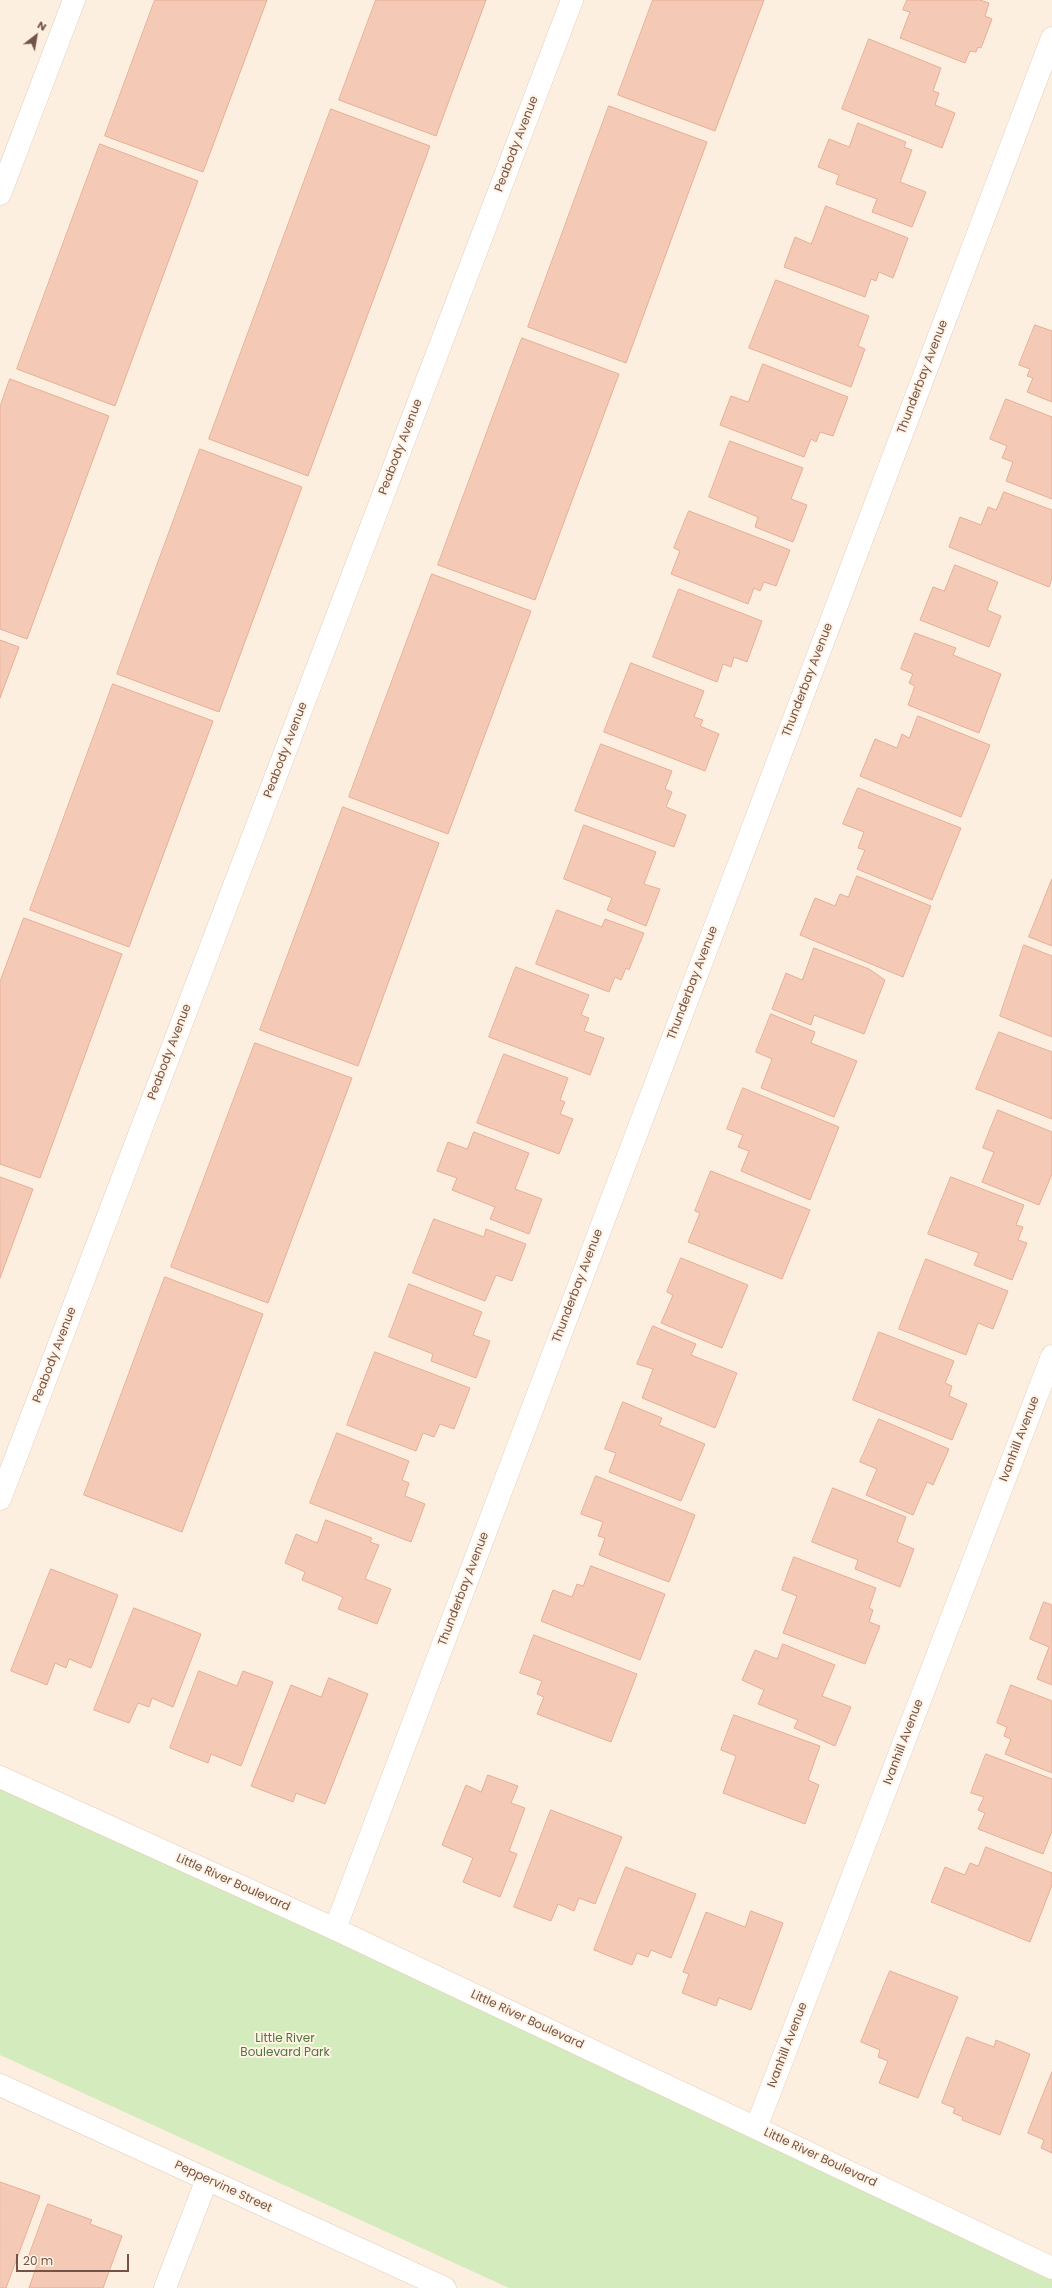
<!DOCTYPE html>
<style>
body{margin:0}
#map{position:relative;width:1052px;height:2288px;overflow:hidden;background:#fdefdf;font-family:Poppins,sans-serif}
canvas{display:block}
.north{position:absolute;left:16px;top:16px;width:40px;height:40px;-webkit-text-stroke:3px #fff3e6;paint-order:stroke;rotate:31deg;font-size:11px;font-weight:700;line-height:16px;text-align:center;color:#745346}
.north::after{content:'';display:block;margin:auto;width:14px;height:18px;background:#745346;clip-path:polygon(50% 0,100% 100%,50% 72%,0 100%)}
.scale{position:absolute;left:16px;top:2254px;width:113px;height:18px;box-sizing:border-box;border:2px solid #745346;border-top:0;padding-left:5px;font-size:12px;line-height:14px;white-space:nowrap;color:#745346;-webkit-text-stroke:3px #fff3e6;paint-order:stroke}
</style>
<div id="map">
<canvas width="1052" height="2288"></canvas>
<div class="north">N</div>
<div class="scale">20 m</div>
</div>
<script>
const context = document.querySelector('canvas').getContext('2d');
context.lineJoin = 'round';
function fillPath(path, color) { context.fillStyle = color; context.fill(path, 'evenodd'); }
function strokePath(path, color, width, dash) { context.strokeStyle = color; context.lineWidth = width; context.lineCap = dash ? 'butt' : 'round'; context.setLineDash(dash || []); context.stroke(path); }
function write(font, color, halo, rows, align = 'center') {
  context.font = font + ' Poppins,sans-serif'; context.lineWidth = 4; context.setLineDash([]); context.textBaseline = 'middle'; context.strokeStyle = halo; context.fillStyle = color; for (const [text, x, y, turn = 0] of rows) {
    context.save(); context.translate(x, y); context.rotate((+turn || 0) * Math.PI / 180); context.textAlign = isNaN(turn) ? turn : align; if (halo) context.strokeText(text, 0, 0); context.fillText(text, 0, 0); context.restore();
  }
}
fillPath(new Path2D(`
 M 0,1777 L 1052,2268 L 1052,2288 L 509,2288 L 0,2055 Z`), '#d3ebbd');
const building = new Path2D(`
 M 155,0 L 267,0 L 203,172 L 105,136 Z
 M 376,0 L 486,0 L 436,136 L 339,100 Z
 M 653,0 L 764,0 L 715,131 L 618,95 Z
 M 907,0 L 980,0 L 989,3 L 985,16 L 992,19 L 981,48 L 978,47 L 976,52 L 970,51 L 965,63 L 900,38 L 910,12 L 903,10 Z
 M 869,39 L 941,68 L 933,91 L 939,93 L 935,105 L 955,113 L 942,148 L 842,109 Z
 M 609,106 L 707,142 L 626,363 L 528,327 Z
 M 331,109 L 430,146 L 308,476 L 209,439 Z
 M 858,123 L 906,142 L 904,147 L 912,150 L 900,182 L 926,192 L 912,227 L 872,212 L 877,199 L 836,184 L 839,175 L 818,167 L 829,139 L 849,147 Z
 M 100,144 L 198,181 L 115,406 L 17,369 Z
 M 826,206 L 908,238 L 893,278 L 879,272 L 876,281 L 871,279 L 865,297 L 784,267 L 795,237 L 811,244 Z
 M 776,280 L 869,316 L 858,346 L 865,349 L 851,387 L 749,348 Z
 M 1035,325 L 1052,331 L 1052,402 L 1027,392 L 1033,378 L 1027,376 L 1030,369 L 1019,365 Z
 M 522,338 L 619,374 L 535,600 L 438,565 Z
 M 763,364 L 848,397 L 833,436 L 820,432 L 816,442 L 811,439 L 804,457 L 720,425 L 731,396 L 748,402 Z
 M 10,379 L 109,416 L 27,639 L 0,629 L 0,407 Z
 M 1006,399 L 1052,417 L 1052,499 L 1006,481 L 1013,462 L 1002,458 L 1007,446 L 990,439 Z
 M 730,441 L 803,468 L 791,499 L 807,505 L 793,542 L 755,527 L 758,517 L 709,497 Z
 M 200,449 L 302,487 L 219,712 L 117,674 Z
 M 1004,492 L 1052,510 L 1052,578 L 1049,587 L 949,547 L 960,517 L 981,525 L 988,507 L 996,510 Z
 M 689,511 L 790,550 L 776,586 L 764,582 L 760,591 L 754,588 L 748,604 L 671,574 L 680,551 L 674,548 Z
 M 955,565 L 998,582 L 987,610 L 1001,616 L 989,647 L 920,620 L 933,587 L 944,591 Z
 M 432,574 L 531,611 L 448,834 L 349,797 Z
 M 679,589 L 762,621 L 747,662 L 734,657 L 731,667 L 723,664 L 717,682 L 653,657 Z
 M 915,633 L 956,648 L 953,655 L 1001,674 L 979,733 L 908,705 L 915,686 L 909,683 L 913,674 L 901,669 Z
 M 0,640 L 19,647 L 0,698 Z
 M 631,663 L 704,691 L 694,717 L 703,720 L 700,726 L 719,734 L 705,771 L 604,732 Z
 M 113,684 L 213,721 L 129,947 L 30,910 Z
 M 918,716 L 990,745 L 961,817 L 860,776 L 875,739 L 897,748 L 902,734 L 909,738 Z
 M 601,744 L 672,771 L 665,789 L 672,792 L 666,807 L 686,815 L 674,847 L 575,811 Z
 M 858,788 L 961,828 L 932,900 L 857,869 L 865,850 L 858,848 L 864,832 L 843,824 Z
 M 343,807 L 439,843 L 358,1066 L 260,1030 Z
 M 584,825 L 656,852 L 644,884 L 660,889 L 646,926 L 607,910 L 612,898 L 564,879 Z
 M 857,876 L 931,906 L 903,977 L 800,935 L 815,898 L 835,906 L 840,894 L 848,897 Z
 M 1052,879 L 1052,946 L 1029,937 Z
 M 557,910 L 602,927 L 605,919 L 644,933 L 629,970 L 626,968 L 621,980 L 615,977 L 609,992 L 536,964 Z
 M 24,918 L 122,954 L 40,1178 L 0,1164 L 0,982 Z
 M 1024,945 L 1052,956 L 1052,1037 L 1000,1016 Z
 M 814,948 L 869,969 L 885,980 L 864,1034 L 814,1015 L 811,1025 L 772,1009 L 786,973 L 802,980 Z
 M 516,967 L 589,995 L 581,1015 L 589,1018 L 584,1031 L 604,1038 L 590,1075 L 489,1037 Z
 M 771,1014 L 815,1032 L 811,1043 L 857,1061 L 834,1117 L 761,1088 L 772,1059 L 756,1052 Z
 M 999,1032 L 1052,1052 L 1052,1119 L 976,1089 Z
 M 255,1043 L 352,1078 L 268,1303 L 171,1267 Z
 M 504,1054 L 568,1078 L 560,1100 L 565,1102 L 560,1114 L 573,1119 L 559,1154 L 477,1123 Z
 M 743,1088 L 839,1127 L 810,1200 L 741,1171 L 749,1151 L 738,1147 L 743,1135 L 727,1129 Z
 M 998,1110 L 1052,1132 L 1052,1174 L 1039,1205 L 982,1182 L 994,1152 L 983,1148 Z
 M 474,1132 L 529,1153 L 515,1189 L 542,1199 L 529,1234 L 490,1219 L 495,1207 L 452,1190 L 457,1178 L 437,1171 L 448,1142 L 467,1149 Z
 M 711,1171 L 810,1210 L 782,1279 L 688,1242 L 700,1213 L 695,1211 Z
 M 0,1177 L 33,1189 L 0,1278 Z
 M 951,1177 L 1024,1205 L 1016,1225 L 1023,1227 L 1018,1240 L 1027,1243 L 1012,1280 L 974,1265 L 979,1253 L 928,1234 Z
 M 434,1219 L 484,1237 L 486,1229 L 526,1244 L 512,1281 L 496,1275 L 485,1301 L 413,1273 Z
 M 681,1258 L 748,1285 L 722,1348 L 661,1323 L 673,1295 L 667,1292 Z
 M 926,1259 L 1008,1291 L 993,1329 L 978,1323 L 966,1355 L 899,1329 Z
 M 165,1277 L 263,1314 L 182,1532 L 84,1495 Z
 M 409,1284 L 482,1312 L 473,1335 L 490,1341 L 476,1378 L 431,1361 L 433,1354 L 389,1337 Z
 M 653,1326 L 696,1344 L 691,1355 L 737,1373 L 715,1428 L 642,1398 L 653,1369 L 637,1364 Z
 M 879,1332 L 954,1361 L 945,1383 L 952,1386 L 949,1396 L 967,1404 L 952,1440 L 853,1400 Z
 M 375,1352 L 470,1388 L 454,1429 L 440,1424 L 434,1437 L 423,1433 L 416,1451 L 347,1425 Z
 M 623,1402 L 662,1418 L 659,1425 L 705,1444 L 681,1501 L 609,1472 L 616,1453 L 605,1449 Z
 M 879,1419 L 949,1449 L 933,1485 L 927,1482 L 913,1515 L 866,1495 L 877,1469 L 860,1462 Z
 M 337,1433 L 409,1461 L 402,1480 L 409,1483 L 405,1496 L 425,1504 L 411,1542 L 310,1503 Z
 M 596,1476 L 695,1515 L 669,1582 L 599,1555 L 605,1538 L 598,1536 L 603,1522 L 581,1514 Z
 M 833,1488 L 906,1517 L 897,1542 L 914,1549 L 900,1587 L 855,1569 L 858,1560 L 812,1542 Z
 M 326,1520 L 372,1538 L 370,1542 L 379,1545 L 365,1579 L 391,1589 L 377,1624 L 338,1609 L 343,1597 L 302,1580 L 305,1572 L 285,1563 L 296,1534 L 317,1543 Z
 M 794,1557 L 876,1588 L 869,1608 L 873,1610 L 869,1622 L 880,1626 L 865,1664 L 783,1633 L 797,1596 L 782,1590 Z
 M 591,1566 L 665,1594 L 640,1660 L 541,1621 L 553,1590 L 572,1597 L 577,1584 L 583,1586 Z
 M 51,1569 L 118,1595 L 91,1668 L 69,1659 L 66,1668 L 55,1663 L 47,1685 L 11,1671 Z
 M 1044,1602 L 1052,1605 L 1052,1685 L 1037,1679 L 1049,1647 L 1030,1639 Z
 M 134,1608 L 201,1634 L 173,1707 L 152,1698 L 149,1707 L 138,1703 L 129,1723 L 94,1710 Z
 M 534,1635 L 637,1674 L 611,1742 L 537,1714 L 544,1697 L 537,1694 L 542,1681 L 520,1673 Z
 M 783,1644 L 835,1665 L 822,1696 L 851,1707 L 835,1746 L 794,1728 L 798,1720 L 758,1704 L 764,1690 L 742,1680 L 755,1650 L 777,1659 Z
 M 199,1671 L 237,1686 L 243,1671 L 273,1682 L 241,1766 L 211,1754 L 208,1763 L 170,1748 Z
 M 329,1678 L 368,1694 L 325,1804 L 296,1793 L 293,1802 L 251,1786 L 291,1685 L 321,1697 Z
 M 1011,1685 L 1052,1701 L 1052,1773 L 1005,1754 L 1011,1739 L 1004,1736 L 1007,1727 L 997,1723 Z
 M 734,1715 L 820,1746 L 808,1780 L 819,1785 L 805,1824 L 723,1793 L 736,1756 L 721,1750 Z
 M 986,1754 L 1052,1779 L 1052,1831 L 1043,1854 L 978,1829 L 985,1813 L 978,1810 L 984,1797 L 971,1793 Z
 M 488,1775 L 518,1786 L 511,1803 L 525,1808 L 509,1851 L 517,1854 L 500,1897 L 463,1882 L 473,1858 L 442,1845 L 466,1785 L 481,1792 Z
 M 551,1810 L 622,1837 L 595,1904 L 579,1898 L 574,1911 L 558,1904 L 551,1921 L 514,1907 Z
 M 986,1847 L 1052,1873 L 1052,1885 L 1030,1942 L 931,1902 L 945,1867 L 965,1875 L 970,1863 L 978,1866 Z
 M 626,1867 L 696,1894 L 671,1958 L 651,1950 L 648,1957 L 637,1953 L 632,1965 L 594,1950 Z
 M 751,1911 L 783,1923 L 751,2010 L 719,1998 L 716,2006 L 682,1993 L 689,1974 L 683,1972 L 706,1912 L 745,1927 Z
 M 890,1971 L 958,1997 L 918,2098 L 879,2083 L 888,2061 L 878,2057 L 880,2050 L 861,2042 Z
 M 967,2037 L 994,2047 L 996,2040 L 1030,2054 L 1000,2135 L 962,2120 L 963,2117 L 953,2113 L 955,2108 L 942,2103 Z
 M 1052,2072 L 1052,2153 L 1041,2148 L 1044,2140 L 1028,2133 Z
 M 0,2182 L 40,2196 L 6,2288 L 0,2288 Z
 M 48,2204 L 92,2220 L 90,2224 L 122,2236 L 103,2288 L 29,2288 L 39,2259 L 29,2256 Z`);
fillPath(building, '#f4c9b5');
strokePath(building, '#e7ae95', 1);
const street = new Path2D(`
 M 0,194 L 74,0
 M 0,1499 L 572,0
 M 335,1929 L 1052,38
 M 0,2085 L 445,2288
 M 756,2128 L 1052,1356
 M 165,2288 L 207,2179`);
const secondary = new Path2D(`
 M 0,1777 L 335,1929 L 1052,2268`);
strokePath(street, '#e3ccbe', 23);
strokePath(secondary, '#e9ccba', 23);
strokePath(street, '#fff', 22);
strokePath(secondary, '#fff', 22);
write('12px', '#745346', '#fff3e6', [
 ["Peabody Avenue",517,144,-69],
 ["Thunderbay Avenue",923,377,-69],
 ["Peabody Avenue",401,447,-69],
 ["Thunderbay Avenue",808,680,-69],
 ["Peabody Avenue",286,750,-69],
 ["Thunderbay Avenue",693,983,-69],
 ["Peabody Avenue",170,1052,-69],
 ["Thunderbay Avenue",578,1286,-69],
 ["Peabody Avenue",55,1355,-69],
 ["Ivanhill Avenue",1020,1439,-69],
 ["Thunderbay Avenue",464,1589,-69],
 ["Ivanhill Avenue",904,1742,-69],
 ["Little River Boulevard",233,1883,24],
 ["Little River Boulevard",527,2020,25],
 ["Ivanhill Avenue",788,2045,-69],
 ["Little River Boulevard",820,2158,25],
 ["Peppervine Street",223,2187,25]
]);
write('12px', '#51753b', '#fff3e6', [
 ["Little River",285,2039],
 ["Boulevard Park",285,2053]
]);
</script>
